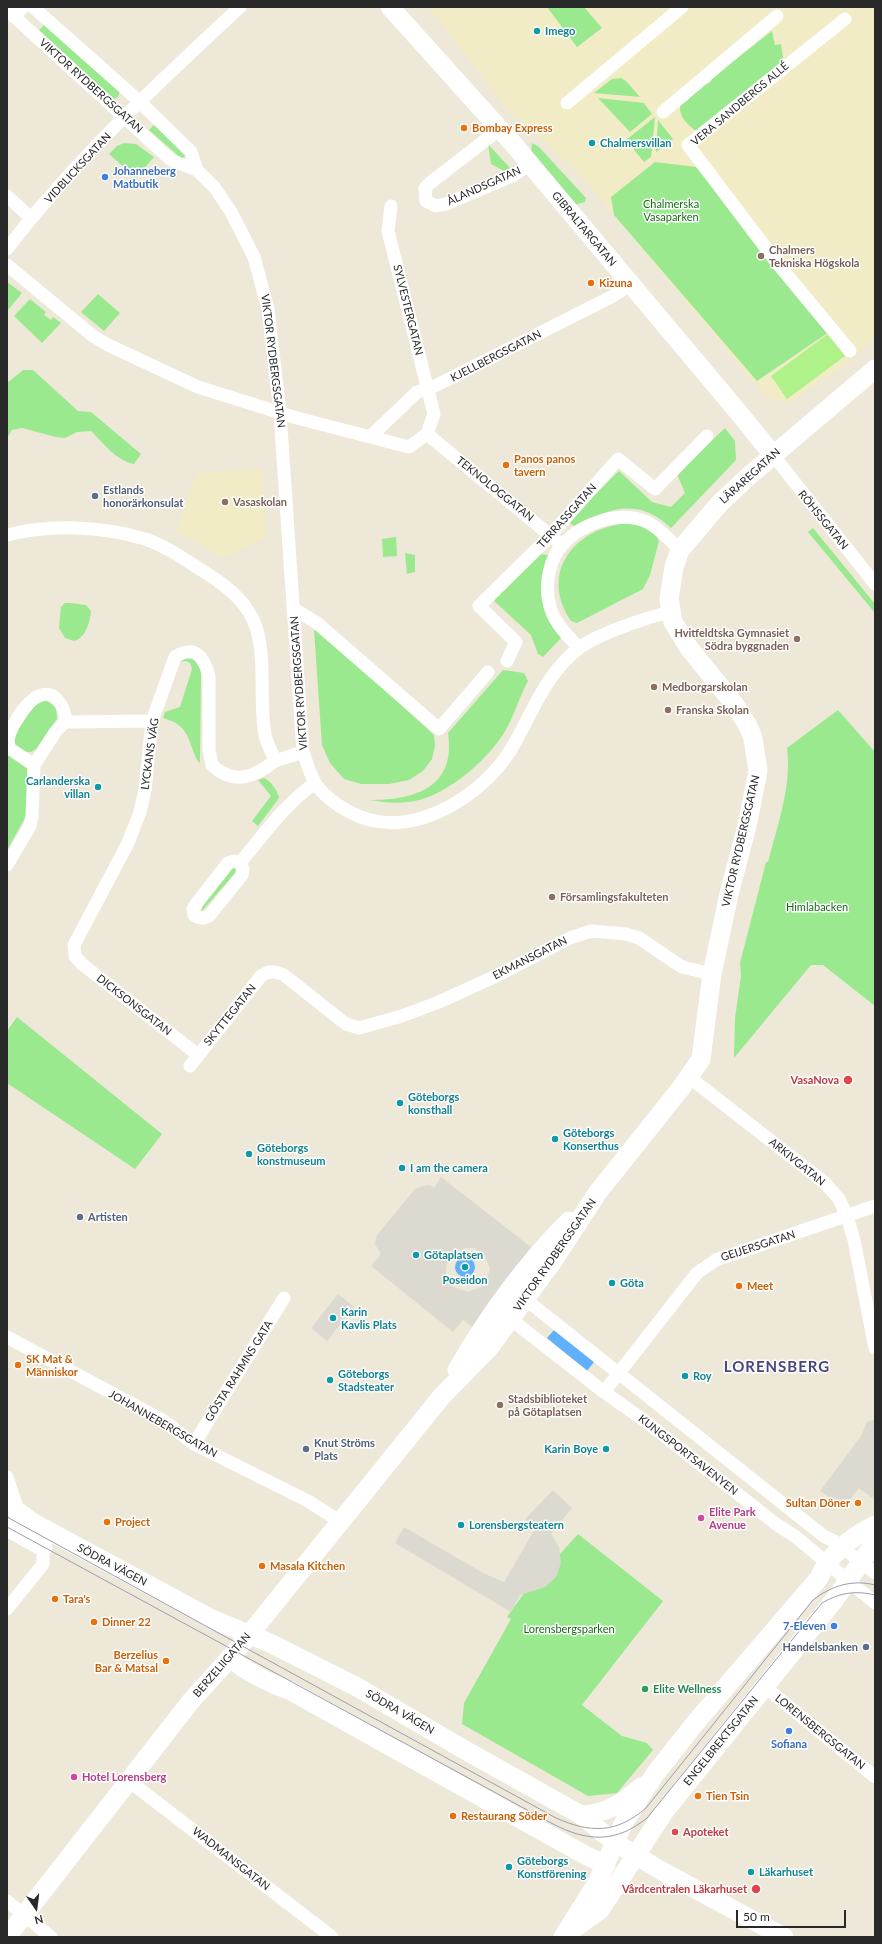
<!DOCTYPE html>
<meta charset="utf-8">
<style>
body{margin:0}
#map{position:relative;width:882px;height:1944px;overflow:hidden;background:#ede8d8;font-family:Lato,sans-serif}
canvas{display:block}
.frame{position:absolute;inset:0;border:8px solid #292929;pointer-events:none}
.north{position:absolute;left:16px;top:1888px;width:40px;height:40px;-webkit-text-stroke:3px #fff;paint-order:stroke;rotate:166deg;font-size:11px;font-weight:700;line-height:16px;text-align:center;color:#292929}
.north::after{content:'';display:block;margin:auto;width:14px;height:18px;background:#292929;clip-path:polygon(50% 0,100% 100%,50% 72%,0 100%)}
.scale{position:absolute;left:736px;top:1910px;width:110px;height:18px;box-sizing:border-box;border:2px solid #292929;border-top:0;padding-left:5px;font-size:12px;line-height:14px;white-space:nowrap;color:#292929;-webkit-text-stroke:3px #fff;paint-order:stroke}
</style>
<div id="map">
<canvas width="882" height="1944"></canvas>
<div class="frame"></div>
<div class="north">N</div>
<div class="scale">50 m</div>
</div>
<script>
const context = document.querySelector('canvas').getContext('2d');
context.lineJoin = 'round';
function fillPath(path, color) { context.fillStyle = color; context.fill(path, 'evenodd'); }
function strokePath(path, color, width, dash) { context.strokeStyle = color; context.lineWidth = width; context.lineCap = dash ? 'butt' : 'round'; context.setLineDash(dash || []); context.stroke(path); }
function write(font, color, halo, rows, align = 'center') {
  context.font = font + ' Lato,sans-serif'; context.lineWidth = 3; context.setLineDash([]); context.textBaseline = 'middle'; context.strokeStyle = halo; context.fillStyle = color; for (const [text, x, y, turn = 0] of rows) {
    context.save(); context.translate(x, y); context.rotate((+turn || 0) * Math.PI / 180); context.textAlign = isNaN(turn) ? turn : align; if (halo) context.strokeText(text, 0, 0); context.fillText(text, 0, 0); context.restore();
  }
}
fillPath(new Path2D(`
 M 428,7 L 875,7 L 875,336 L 848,363 L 789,403 L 766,397 L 581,176 L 505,106 Z
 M 262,469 L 266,537 L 223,558 L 176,531 L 197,473 Z`), '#f1ecc6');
fillPath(new Path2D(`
 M 547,7 L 584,7 L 602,28 L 577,47 Z
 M 45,24 L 120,91 L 118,97 L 114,99 L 39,30 Z
 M 772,31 L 775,45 L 781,44 L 784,65 L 700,133 C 691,129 676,115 681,104 L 689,100 L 686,100 L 707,82 L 708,84 L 712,80 L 708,81 Z
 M 621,78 L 626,81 L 640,97 L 594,93 L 612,79 Z
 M 598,98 L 644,103 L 652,114 L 630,132 Z
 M 655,117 L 651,157 L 644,162 L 626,140 Z
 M 658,120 L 673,139 L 656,152 Z
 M 155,124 L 186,155 L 182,159 L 149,130 Z
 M 124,143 L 136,144 L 154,157 L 136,178 L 109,154 L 117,146 Z
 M 532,143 L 539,147 L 586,198 L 585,202 L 575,205 L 531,152 Z
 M 488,144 L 510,168 L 504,171 L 491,164 Z
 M 655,162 L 696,167 L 829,332 L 757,381 L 614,215 L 611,197 Z
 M 7,282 L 22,293 L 8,310 L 7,309 Z
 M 98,294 L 120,313 L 104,331 L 81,312 Z
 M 30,299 L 46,312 L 44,315 L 51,320 L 53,317 L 61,323 L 42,343 L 14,316 Z
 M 23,370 L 33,370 L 78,411 L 91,412 L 141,454 L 134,464 C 117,461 103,443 91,431 L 77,432 L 65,438 L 56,437 L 22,428 L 12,430 L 7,438 L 7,383 Z
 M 725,428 L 735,441 L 736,460 L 671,528 C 638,497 611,508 574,526 L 570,523 L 570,519 L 619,471 L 652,502 L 671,507 L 685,493 L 677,474 Z
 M 629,523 C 642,526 653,527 659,541 L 650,575 L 643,589 L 577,623 L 571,621 C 538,571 576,527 629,523 Z
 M 813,528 L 875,604 L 875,613 L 808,532 Z
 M 396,537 L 397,556 L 383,557 L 382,539 Z
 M 405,553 L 415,555 L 415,572 L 407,574 Z
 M 538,554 L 549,555 L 546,570 L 563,636 L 543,657 L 538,654 L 531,635 L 493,600 Z
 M 70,603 L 86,605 L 91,611 C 90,622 86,638 74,641 L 65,638 L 59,628 L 61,607 L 65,603 Z
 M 318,629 L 434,735 L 435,746 L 432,759 L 423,771 L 409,780 L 389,784 L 361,784 L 344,779 L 330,763 L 322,745 L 314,630 Z
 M 186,658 C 196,658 200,664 201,673 L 200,763 L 197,760 C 187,738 189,725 163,718 L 165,712 L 180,707 L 192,669 L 190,663 L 186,661 L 179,662 Z
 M 503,670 L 524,673 L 528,681 C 519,697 514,717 504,733 C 487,760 450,792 419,800 C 403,804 386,803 370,800 C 416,800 456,787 448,733 Z
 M 46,700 L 56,707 L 57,719 L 37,748 C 29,756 22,750 15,745 L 13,737 L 35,705 Z
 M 838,710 L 875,752 L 875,1006 L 823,965 L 811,965 L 734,1058 L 735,1018 L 741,976 L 740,963 L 766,862 L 768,862 L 769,859 C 778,823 792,785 787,748 Z
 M 7,752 L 29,769 L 26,816 L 7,850 Z
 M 264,778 C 270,780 278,791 279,798 L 258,826 L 252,821 L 271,796 L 258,780 Z
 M 235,867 L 236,872 L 202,911 L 202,907 L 233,868 Z
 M 17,1017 L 162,1134 L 135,1169 L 7,1083 L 7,1031 Z
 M 578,1534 L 663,1601 L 582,1705 L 622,1736 L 647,1743 L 653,1750 L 617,1793 L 588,1796 L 462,1724 L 464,1703 L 511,1619 L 507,1617 L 522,1596 Z`), '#9ae98f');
fillPath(new Path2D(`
 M 828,334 L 845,356 L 787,399 L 771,376 Z`), '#aff289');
fillPath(new Path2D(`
 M 441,1177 L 531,1247 L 475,1329 L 463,1320 L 453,1332 L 371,1266 L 381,1254 L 375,1244 L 377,1235 L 415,1189 L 423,1186 L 430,1185 L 434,1188 ZM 467,1248 L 474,1248 L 485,1256 L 490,1269 L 486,1282 L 481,1287 L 468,1292 L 454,1287 L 446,1274 L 446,1266 L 453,1253 Z
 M 338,1294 L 354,1307 L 327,1341 L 311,1328 Z
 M 875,1419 L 875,1494 L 872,1498 L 859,1488 L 844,1507 L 820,1491 L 861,1436 L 867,1422 Z
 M 553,1490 L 572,1508 L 551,1534 L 559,1547 L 561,1563 L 556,1577 L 545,1587 L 520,1595 L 511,1612 L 395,1543 L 404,1527 L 483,1573 L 504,1582 L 536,1527 L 525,1519 Z`), '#dcdad0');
fillPath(new Path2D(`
 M455 1267a10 10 0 1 1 20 0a10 10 0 1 1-20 0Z
 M 554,1330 L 594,1362 L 587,1371 L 547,1338 Z`), '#60b0fb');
strokePath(new Path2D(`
 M 33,7 L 139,101 L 191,152 L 197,170 L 215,188 L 231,212 L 254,257 L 268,309 L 280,413 L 303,752 C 307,763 310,774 315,783 C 326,800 351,815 370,820 C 422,833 483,794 510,751 C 532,715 544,675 579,648 C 598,634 647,617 671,612
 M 7,10 L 170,159 L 178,163 L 197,170
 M 14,17 L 23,7
 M 845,19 L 688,145 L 778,264 L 850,351
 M 567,103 L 682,7
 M 663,112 L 777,16
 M 500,129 L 430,183 L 425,188 L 426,201 L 436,206 L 446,204 L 514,175 L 530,164
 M 7,196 L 31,218
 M 7,249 C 75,160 158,83 240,7
 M 7,265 L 93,336 L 108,345 L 198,387 L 297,418 L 409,447 L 427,434 L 434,414 L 388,231 L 391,206
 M 427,434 L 557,541
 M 371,436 L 417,392 L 429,389 L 449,379 L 611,297 L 630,285
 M 773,455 L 875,584
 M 7,535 C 50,524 102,526 145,539 C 166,546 187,561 206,573 C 228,587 249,603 257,630 C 266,664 259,701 265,735 C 267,744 272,752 275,761 L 303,752
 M 293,608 L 317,623 L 439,729 L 488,672
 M 579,648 C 567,635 552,621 549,602 C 545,584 549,559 563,544 C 582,523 619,510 647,522 C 659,528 670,540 680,550
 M 507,661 L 516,642 L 479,606 L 546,540 L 618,459 L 655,489 L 707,436
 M 34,765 L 9,748 C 9,744 7,740 9,736 C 14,719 40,677 59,702 C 64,707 65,716 67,722
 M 234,861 L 240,863 L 243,869 L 242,875 L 209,916 C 203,919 200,919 194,915 L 193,909 L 196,904 L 228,863 Z
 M 240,863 C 264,834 285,804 315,783
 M 7,865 L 30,826 L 32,816 L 34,765 L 56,731 L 63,724 L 67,722 L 152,721
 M 198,1055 L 82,964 L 75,956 L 74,945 L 128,843 L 140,812 L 145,790 L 152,721 L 175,657 C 195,644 204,657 209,676 L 209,750 L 212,765 C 234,786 254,777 275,761
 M 190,1066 L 261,976 C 270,970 274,971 284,975 L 346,1024 L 359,1028 L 402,1016 L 439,1002 L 496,976 L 570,938 L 591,931 L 626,934 L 639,938 L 682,967 L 712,974
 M 689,1077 L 825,1183 L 839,1199 L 847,1216 L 854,1240 L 875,1348
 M 522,1292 L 525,1299 L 530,1303 L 825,1537 L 834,1541 L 875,1573
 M 504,1314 L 604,1392 L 645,1421 L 776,1524 L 796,1537 L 875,1603
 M 7,1337 L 164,1421 L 194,1444 L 308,1501 L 341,1522
 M 604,1392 L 697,1273 L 716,1260 L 875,1206
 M 194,1444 L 284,1298
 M 7,1477 L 18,1510
 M 7,1609 L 43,1564 L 43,1547
 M 765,1687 L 875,1777
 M 129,1781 L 332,1937
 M 7,1901 L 51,1937`), '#fff', 13);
strokePath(new Path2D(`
 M 390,7 L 515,146 L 739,413 L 773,455
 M 457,1370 C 487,1318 526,1264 569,1221
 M 7,1503 L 32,1522 L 212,1619 L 272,1644 L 357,1687 L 463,1749 L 581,1815 L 614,1842 L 660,1870 L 784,1937
 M 7,1527 L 43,1547
 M 229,1658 C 249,1673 268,1683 291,1691 L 585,1855 L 606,1865
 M 581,1815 C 606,1814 623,1803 641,1787
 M 572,1930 L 600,1910 L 664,1812 L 835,1599 L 875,1542
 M 7,1937 L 191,1701 L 236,1651 L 442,1396 L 490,1347 L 553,1261 L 598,1192 L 681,1088 L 701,1059 L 712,974 L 729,894 L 747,826 L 758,771 L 753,738 L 748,726 L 735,705 L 689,648 L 673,622 L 669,599 L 674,567 L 680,550 L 720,503 L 750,475 L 875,369
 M 563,1937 L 597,1883 L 623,1824 L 655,1774 L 696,1722 L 819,1578 C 830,1553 851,1537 875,1525`), '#fff', 19);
strokePath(new Path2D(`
 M 7,1517 L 556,1818 C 590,1833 616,1834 646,1808 L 813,1600 C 831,1586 852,1579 875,1585
 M 7,1527 L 553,1824 C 588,1842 616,1843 647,1818 L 822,1603 C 839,1593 855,1590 875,1595`), '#9d9bb5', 1);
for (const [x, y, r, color] of [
 [537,31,4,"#0f9aa8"],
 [464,128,4,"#e8710a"],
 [592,143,4,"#0f9aa8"],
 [105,177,4,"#3f7fe0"],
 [761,256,4,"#8d6e63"],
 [591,283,4,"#e8710a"],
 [506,465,4,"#e8710a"],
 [95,496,4,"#5c6f8a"],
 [225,502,4,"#8d6e63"],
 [797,639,4,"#8d6e63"],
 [654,687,4,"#8d6e63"],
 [668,710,4,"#8d6e63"],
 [98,787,4,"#0f9aa8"],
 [552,897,4,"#8d6e63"],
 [848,1080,5,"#e0444e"],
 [400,1103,4,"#0f9aa8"],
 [555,1139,4,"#0f9aa8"],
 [249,1154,4,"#0f9aa8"],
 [402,1168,4,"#0f9aa8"],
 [80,1217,4,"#5c6f8a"],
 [416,1255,4,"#0f9aa8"],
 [465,1267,4,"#0f9aa8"],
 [612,1283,4,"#0f9aa8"],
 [739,1286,4,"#e8710a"],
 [333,1318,4,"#0f9aa8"],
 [18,1365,4,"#e8710a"],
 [685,1376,4,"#0f9aa8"],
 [330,1380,4,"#0f9aa8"],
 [500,1405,4,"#8d6e63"],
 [306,1449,4,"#5c6f8a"],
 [606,1449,4,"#0f9aa8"],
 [858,1503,4,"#e8710a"],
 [701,1518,4,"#d1479c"],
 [107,1522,4,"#e8710a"],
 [461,1525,4,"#0f9aa8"],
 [262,1566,4,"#e8710a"],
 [55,1599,4,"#e8710a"],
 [94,1622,4,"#e8710a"],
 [834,1626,4,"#3f7fe0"],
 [866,1647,4,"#5c6f8a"],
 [166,1661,4,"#e8710a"],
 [645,1689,4,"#2e9e5b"],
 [789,1731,4,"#3f7fe0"],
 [74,1777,4,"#d1479c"],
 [698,1796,4,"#e8710a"],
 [453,1816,4,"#e8710a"],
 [675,1832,4,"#e0444e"],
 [509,1867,4,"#0f9aa8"],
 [751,1872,4,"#0f9aa8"],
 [756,1889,5,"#e0444e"]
]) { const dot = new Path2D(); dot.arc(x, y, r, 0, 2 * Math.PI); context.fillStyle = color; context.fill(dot); strokePath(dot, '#fff', 1.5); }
write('bold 11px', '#0d838f', '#fff', [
 ["Imego",545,31],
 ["Chalmersvillan",600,143],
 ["Carlanderska",90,781,"right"],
 ["villan",90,794,"right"],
 ["Göteborgs",408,1097],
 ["konsthall",408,1110],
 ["Göteborgs",563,1133],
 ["Konserthus",563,1146],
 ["Göteborgs",257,1148],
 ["konstmuseum",257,1161],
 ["I am the camera",410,1168],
 ["Götaplatsen",424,1255],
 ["Poseidon",465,1280,"center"],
 ["Göta",620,1283],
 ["Karin",341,1312],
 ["Kavlis Plats",341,1325],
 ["Göteborgs",338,1374],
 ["Stadsteater",338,1387],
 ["Roy",693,1376],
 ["Karin Boye",598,1449,"right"],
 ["Lorensbergsteatern",469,1525],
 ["Göteborgs",517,1861],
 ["Konstförening",517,1874],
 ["Läkarhuset",759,1872]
], 'left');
write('11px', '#292929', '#fff', [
 ["VIKTOR RYDBERGSGATAN",91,86,42],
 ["VERA SANDBERGS ALLÉ",740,104,-40],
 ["VIDBLICKSGATAN",78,168,-47],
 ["ÅLANDSGATAN",484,186,-24],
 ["GIBRALTARGATAN",584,229,50],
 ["SYLVESTERGATAN",408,310,76],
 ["KJELLBERGSGATAN",496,356,-27],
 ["VIKTOR RYDBERGSGATAN",273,361,83],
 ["LÄRAREGATAN",750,476,-42],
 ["TEKNOLOGGATAN",495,489,39],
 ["TERRASSGATAN",567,516,-48],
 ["RÖHSSGATAN",823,520,51],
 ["VIKTOR RYDBERGSGATAN",299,683,-94],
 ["LYCKANS VÄG",150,754,-82],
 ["VIKTOR RYDBERGSGATAN",741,841,-77],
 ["EKMANSGATAN",530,958,-27],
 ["DICKSONSGATAN",134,1005,38],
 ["SKYTTEGATAN",230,1015,-51],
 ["ARKIVGATAN",797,1162,39],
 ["GEIJERSGATAN",758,1246,-18],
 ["VIKTOR RYDBERGSGATAN",555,1255,-55],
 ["GÖSTA RAHMNS GATA",239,1371,-58],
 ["JOHANNEBERGSGATAN",163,1424,30],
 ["KUNGSPORTSAVENYEN",688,1455,38],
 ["SÖDRA VÄGEN",112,1565,28],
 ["BERZELIIGATAN",222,1665,-49],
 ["SÖDRA VÄGEN",400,1712,30],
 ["LORENSBERGSGATAN",820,1732,39],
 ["ENGELBREKTSGATAN",721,1741,-51],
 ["WADMANSGATAN",231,1859,38]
]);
write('bold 11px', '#c56008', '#fff', [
 ["Bombay Express",472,128],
 ["Kizuna",599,283],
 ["Panos panos",514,459],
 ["tavern",514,472],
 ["Meet",747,1286],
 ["SK Mat &",26,1359],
 ["Människor",26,1372],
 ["Sultan Döner",850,1503,"right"],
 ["Project",115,1522],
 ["Masala Kitchen",270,1566],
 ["Tara's",63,1599],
 ["Dinner 22",102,1622],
 ["Berzelius",158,1655,"right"],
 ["Bar & Matsal",158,1668,"right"],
 ["Tien Tsin",706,1796],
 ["Restaurang Söder",461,1816]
], 'left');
write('bold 11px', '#366cbe', '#fff', [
 ["Johanneberg",113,171],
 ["Matbutik",113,184],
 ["7-Eleven",826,1626,"right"],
 ["Sofiana",789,1744,"center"]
], 'left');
write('11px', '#126c13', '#fff', [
 ["Chalmerska",671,204],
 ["Vasaparken",671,217],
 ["Himlabacken",817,907],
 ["Lorensbergsparken",569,1629]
]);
write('bold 11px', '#785e54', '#fff', [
 ["Chalmers",769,250],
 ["Tekniska Högskola",769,263],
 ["Vasaskolan",233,502],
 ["Hvitfeldtska Gymnasiet",789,633,"right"],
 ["Södra byggnaden",789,646,"right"],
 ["Medborgarskolan",662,687],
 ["Franska Skolan",676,710],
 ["Församlingsfakulteten",560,897],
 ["Stadsbiblioteket",508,1399],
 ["på Götaplatsen",508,1412]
], 'left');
write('bold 11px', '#4e5e75', '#fff', [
 ["Estlands",103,490],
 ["honorärkonsulat",103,503],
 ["Artisten",88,1217],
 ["Knut Ströms",314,1443],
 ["Plats",314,1456],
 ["Handelsbanken",858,1647,"right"]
], 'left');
write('bold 11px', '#be3a42', '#fff', [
 ["VasaNova",839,1080],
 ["Apoteket",683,1832,"left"],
 ["Vårdcentralen Läkarhuset",747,1889]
], 'right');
write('bold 11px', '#b23c85', '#fff', [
 ["Elite Park",709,1512],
 ["Avenue",709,1525],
 ["Hotel Lorensberg",82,1777]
], 'left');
write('bold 11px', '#27864d', '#fff', [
 ["Elite Wellness",653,1689]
], 'left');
context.letterSpacing = '1px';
write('bold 15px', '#47457d', '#fff', [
 ["LORENSBERG",777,1367]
]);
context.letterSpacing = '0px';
</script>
